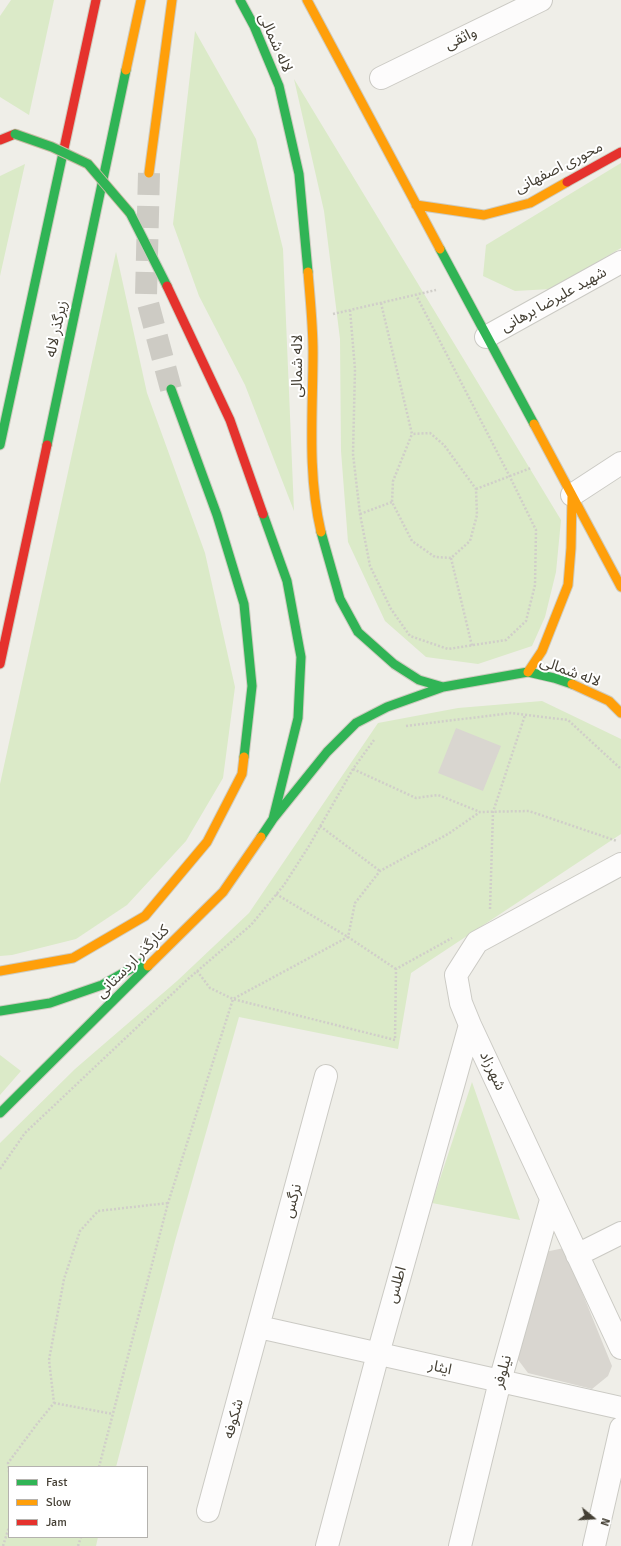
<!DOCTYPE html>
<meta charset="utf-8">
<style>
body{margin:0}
#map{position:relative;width:621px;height:1546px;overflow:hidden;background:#efeee8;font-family:Signika,sans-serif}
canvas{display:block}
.legend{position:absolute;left:8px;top:1466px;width:140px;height:72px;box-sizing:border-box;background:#fff;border:1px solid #b4b2ae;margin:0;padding:5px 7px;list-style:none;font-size:12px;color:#443f34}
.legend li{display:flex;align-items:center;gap:8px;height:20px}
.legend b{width:20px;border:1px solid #b4b2ae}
.north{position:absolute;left:573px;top:1498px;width:40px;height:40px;-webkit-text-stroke:3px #fff;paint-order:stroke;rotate:108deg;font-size:11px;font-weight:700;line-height:16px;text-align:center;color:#443f34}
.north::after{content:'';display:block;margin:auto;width:14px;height:18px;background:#443f34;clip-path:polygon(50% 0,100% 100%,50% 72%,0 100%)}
</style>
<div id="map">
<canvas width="621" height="1546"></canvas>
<ul class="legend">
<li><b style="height:5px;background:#30b455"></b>Fast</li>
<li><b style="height:5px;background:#ff9f0a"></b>Slow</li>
<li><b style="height:5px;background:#e5322d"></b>Jam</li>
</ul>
<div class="north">N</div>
</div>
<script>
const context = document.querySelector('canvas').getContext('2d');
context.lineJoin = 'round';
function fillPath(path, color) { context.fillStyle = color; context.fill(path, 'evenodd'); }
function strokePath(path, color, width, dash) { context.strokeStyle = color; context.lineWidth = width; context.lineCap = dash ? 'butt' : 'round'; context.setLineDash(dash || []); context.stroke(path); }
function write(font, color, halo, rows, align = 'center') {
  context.font = font + ' Signika,"Noto Sans Arabic",sans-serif'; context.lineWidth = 4; context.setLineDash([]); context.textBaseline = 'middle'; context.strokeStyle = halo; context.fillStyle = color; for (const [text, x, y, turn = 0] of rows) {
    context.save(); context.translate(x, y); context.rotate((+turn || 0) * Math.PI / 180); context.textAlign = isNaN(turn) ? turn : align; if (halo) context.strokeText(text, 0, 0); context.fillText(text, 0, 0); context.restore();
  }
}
fillPath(new Path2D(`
 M 11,0 L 54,0 L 29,115 L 0,97 L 0,16 Z
 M 195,31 L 256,139 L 283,249 L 294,511 L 245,385 L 199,296 L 173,224 Z
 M 294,79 L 561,520 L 556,572 L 545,617 L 532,646 L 478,664 L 426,657 L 385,621 L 348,542 L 341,451 L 340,339 L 324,211 Z
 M 621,163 L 621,248 L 551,289 L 515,291 L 483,276 L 486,245 Z
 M 25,164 L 0,276 L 0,176 Z
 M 116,252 L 147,393 L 205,553 L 235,687 L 223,778 L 186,841 L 127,905 L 76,939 L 12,955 L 0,956 L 0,784 Z
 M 542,701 L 621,739 L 621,834 L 411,973 L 398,1049 L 239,1017 L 175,1241 L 116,1467 L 9,1467 L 9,1537 L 98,1537 L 96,1546 L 0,1546 L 0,1143 L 75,1069 L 177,981 L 249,913 L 378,723 L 458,708 Z
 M 0,1055 L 21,1071 L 0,1095 Z
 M 472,1082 L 520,1220 L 432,1203 Z`), '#dbeac8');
fillPath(new Path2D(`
 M 456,728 L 501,746 L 483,791 L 438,773 Z
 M 564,1248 L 612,1366 L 608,1376 L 592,1389 L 528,1373 L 516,1357 L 545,1252 Z`), '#d9d6d0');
strokePath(new Path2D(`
 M 149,173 L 146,296 L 171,389`), '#cdcbc4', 22, [22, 11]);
const street = new Path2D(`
 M 381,78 L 541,0
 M 486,337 L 621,262
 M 572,495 L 621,463
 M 621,864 L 477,942 L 456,975 L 461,1003 L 470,1025 L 621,1348
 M 577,1255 L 621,1233
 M 259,1327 L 621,1408
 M 208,1511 L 326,1076
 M 327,1546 L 378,1354 L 470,1025
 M 460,1546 L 500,1381 L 551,1200
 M 594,1546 L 621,1428`);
const fast = new Path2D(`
 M 240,0 L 254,26 L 279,86 L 299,174 L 308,272
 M 130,213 L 167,286
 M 440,249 L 534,424
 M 171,389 L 217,515 L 244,604 L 252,686 L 244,757
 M 0,445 L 63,153
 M 47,445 L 126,70
 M 321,532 L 340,599 L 358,632 L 394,664 L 419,680 L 443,687
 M 273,819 L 327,752 L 356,723 L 387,707 L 443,687 L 528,672 L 554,678 L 572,684
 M 261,837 L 273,819 L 298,718 L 301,657 L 287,581 L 263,514
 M 0,1011 L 50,1003 L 102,985 L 141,963
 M 0,1113 L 148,966`);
const slow = new Path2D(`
 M 307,0 L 440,249
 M 126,70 L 141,0
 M 149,173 L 172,0
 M 416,205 L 484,215 L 530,203 L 567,182
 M 308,272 C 310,298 313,325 313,352 C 313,411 307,473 321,532
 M 534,424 L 621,587
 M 528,672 L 542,651 L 568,585 L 571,548 L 572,496
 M 572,684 L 609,701 L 621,713
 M 148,966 L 223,892 L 261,837
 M 0,971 L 73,958 L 145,916 L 207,842 L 242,774 L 244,757`);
const jam = new Path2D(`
 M 0,140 L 15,134
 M 63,153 L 96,0
 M 567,182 L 621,152
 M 167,286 L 230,420 L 263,514
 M 0,664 L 47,445`);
strokePath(street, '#cbcac4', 24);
strokePath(fast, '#cecbbf', 11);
strokePath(slow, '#cecbbf', 11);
strokePath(jam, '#cecbbf', 11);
strokePath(new Path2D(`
 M 381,303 L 412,434 L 393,481 L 392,502 L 412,541 L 435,557 L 451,558 L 470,541 L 477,515 L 476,489 L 444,445 L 430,433 L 412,434
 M 350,310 L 355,369 L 353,454 L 360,514 L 370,566 L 391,609 L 410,636 L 448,649 L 506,640 L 526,621 L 535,585 L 536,530 L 510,477 L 416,295
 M 333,314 L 436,290
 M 476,489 L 531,468
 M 360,514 L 392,502
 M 451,558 L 472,646
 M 406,726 L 511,713 L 568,720 L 621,769
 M 353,769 L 416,798 L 438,795 L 480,812
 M 320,826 L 380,871
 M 276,894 L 348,937
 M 490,909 L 493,812 L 525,715
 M 396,969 L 348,937 L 355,903 L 380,871 L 448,834 L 480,812 L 529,811 L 617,841
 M 197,971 L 210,988 L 233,999 L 395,1040 L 396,969 L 452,938
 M 0,1169 L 25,1133 L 188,979 L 251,925 L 284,885 L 309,846 L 353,769 L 374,740
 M 54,1403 L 113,1414
 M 99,1467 L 168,1203 L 233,999 L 348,937
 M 9,1472 L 8,1463 L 37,1424 L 54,1403 L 49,1360 L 64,1279 L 80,1231 L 98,1211 L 168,1203
 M 3,1546 L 9,1527
 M 78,1546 L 81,1537`), '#d0cec9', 2.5, [2, 2]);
strokePath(street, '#fdfcfc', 22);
strokePath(fast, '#30b455', 9);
strokePath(slow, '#ff9f0a', 9);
strokePath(jam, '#e5322d', 9);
const fastBridge = new Path2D(`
 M 15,134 L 52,147 L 88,164 L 130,213`);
strokePath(fastBridge, '#c7bba3', 11, []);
strokePath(fastBridge, '#30b455', 9);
write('15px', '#443f34', '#fff', [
 ["واثقی",461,39,-26],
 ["لاله شمالی",275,43,66],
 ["محوری اصفهانی",559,168,-27],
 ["شهید علیرضا برهانی",554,300,-29],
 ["زیرگذر لاله",57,329,-78],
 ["لاله شمالی",298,366,-90],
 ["لاله شمالی",570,672,20],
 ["کنارگذر اردستانی",133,962,-45],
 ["شهرزاد",492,1071,65],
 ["نرگس",293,1201,-75],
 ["اطلس",397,1285,-74],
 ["ایثار",440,1368,13],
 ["نیلوفر",503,1372,-75],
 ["شکوفه",234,1419,-75]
]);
</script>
